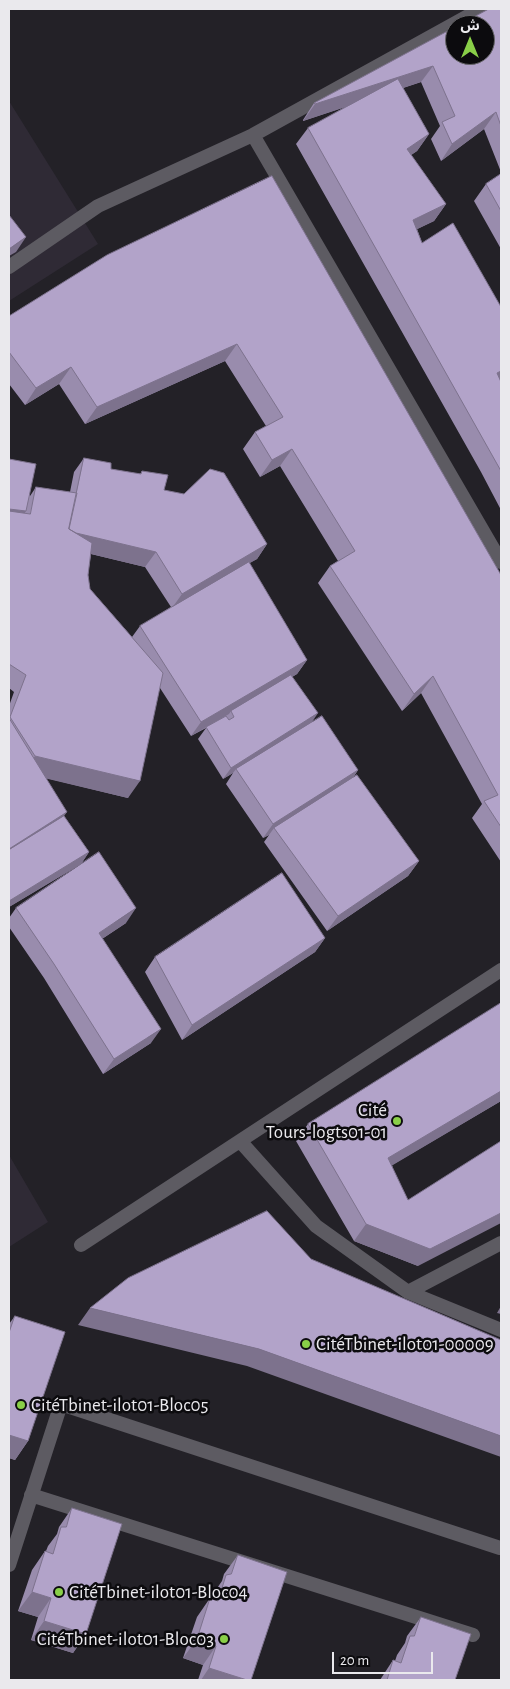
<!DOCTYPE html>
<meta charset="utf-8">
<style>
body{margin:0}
#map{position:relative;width:510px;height:1689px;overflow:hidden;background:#232127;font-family:"Alegreya Sans","Noto Sans Arabic",sans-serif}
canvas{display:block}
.frame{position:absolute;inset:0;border:10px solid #eae9ed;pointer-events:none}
.north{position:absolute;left:445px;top:15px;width:50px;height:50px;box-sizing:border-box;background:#0c0b0e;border:1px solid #656467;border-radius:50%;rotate:0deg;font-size:14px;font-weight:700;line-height:20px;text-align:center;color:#eae9ed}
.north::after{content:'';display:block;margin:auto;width:18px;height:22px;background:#89cf48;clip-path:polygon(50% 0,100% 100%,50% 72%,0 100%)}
.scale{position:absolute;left:332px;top:1652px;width:101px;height:22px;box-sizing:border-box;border:2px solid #eae9ed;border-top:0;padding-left:6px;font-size:15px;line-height:18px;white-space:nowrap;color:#eae9ed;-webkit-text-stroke:4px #0c0b0e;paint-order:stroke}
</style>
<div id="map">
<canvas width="510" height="1689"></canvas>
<div class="frame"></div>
<div class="north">ش</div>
<div class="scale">20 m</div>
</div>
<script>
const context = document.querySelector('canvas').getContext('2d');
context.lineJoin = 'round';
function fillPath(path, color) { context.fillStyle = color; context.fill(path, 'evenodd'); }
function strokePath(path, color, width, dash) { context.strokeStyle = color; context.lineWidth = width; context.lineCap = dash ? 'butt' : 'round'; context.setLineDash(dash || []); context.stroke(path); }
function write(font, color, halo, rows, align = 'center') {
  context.font = font + ' "Alegreya Sans",sans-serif'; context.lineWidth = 5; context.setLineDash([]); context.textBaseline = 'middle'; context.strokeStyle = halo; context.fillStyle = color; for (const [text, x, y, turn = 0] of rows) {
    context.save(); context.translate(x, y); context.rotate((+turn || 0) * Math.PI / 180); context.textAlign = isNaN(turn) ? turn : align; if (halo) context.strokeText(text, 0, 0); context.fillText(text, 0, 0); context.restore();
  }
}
fillPath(new Path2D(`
 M 9,101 L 98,244 L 9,301 Z
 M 9,1155 L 48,1222 L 9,1247 Z`), '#2f2a35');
strokePath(new Path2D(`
 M 253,135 L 501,562
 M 9,267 L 98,206 L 253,135 L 481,9
 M 240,1141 L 316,1226 L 408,1292 L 501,1330
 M 81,1245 L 501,970
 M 408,1292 L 501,1243
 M 31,1495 L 473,1635
 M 9,1565 L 61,1404 L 500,1548`), '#5d5b62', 14);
fillPath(new Path2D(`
 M 501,9 L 501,172 L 484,129 L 441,161 L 431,139 L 440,126 L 421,82 L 403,88 L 429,134 L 417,151 L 411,155 L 446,204 L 434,221 L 417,229 L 422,243 L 501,307 L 501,510 L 481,472 L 296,144 L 308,128 L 345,107 L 303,121 L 303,120 L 314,103 Z
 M 501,174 L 501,249 L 474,201 L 486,184 Z
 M 272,176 L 501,575 L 501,862 L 472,818 L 482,804 L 421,693 L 402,711 L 318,583 L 330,566 L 338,561 L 280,466 L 260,477 L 243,449 L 255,432 L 266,426 L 225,361 L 85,424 L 59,384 L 25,405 L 9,384 L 9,316 Z
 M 84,458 L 111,469 L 140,474 L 142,471 L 164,490 L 267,544 L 257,559 L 249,563 L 307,660 L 297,674 L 292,677 L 312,723 L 358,770 L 353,778 L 419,861 L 408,876 L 327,931 L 264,842 L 269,835 L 263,838 L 226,784 L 233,773 L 223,779 L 198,739 L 206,728 L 191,736 L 160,688 L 128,798 L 46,778 L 64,816 L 89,852 L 81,864 L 9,907 L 9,706 L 14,692 L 9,688 L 9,459 L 30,496 L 36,487 L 70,492 L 74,472 ZM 91,554 L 145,567 L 171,607 L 140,626 L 132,637 L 90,589 L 88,575 Z
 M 16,908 L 126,923 L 102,939 L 151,1043 L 103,1074 L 44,978 L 9,927 L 9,918 Z
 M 325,938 L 315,952 L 182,1040 L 145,972 L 155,957 Z
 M 501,1003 L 501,1101 L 392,1165 L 418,1266 L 354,1241 L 296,1141 L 308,1124 Z
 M 15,1316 L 28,1441 L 15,1460 L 9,1458 L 9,1324 Z
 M 72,1508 L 86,1634 L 73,1653 L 31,1640 L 38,1617 L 18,1611 L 32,1570 L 45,1551 L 46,1551 L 48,1546 L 57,1534 L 59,1527 Z
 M 238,1555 L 251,1680 L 198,1680 L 203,1665 L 183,1658 L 197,1617 L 210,1598 L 211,1599 L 213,1594 L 222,1581 L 224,1574 Z
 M 421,1617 L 455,1680 L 380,1680 L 393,1660 L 395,1661 L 397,1655 L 405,1643 L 407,1636 Z`), '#998cad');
fillPath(new Path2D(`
 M 433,66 L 421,82 L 303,121 L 315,104 Z
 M 496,112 L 484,129 L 441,161 L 452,144 Z
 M 429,134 L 417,151 L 395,166 L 407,149 Z
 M 446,204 L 434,221 L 401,237 L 413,220 Z
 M 26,237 L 16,252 L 9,256 L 9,249 Z
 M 237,344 L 225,361 L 85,424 L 97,407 Z
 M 71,367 L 59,384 L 25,405 L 36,388 Z
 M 501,371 L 501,383 L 497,373 Z
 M 292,449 L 280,466 L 260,477 L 272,460 Z
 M 9,509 L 26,511 L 16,526 L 9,525 Z
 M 68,531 L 156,552 L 145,567 L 58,546 Z
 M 267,544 L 257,559 L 172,608 L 182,594 Z
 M 307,660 L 297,674 L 232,712 L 231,711 L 229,714 L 191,736 L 201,722 Z
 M 433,676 L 421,693 L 402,711 L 414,694 Z
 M 318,713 L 310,725 L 236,769 L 233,773 L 223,779 L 231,768 Z
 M 35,756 L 140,781 L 128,798 L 23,773 Z
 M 358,770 L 348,784 L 274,828 L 269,835 L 263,838 L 273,824 Z
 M 67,812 L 56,827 L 9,857 L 9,849 Z
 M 89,852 L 81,864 L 9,907 L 9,901 Z
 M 419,861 L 408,876 L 327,931 L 338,916 Z
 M 136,908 L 126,923 L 88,948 L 99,933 Z
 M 325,938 L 315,952 L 182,1040 L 192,1025 Z
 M 161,1029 L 151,1043 L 103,1074 L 114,1059 Z
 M 501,1091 L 501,1101 L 376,1175 L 388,1158 Z
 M 501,1213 L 501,1223 L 418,1266 L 354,1241 L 366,1224 Z
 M 501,1306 L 501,1314 L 497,1313 Z
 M 90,1308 L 259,1349 L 501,1436 L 501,1457 L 247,1366 L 78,1325 Z
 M 9,1435 L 28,1441 L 15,1460 L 9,1458 Z
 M 32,1592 L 51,1598 L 38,1617 L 18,1611 Z
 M 44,1621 L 86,1634 L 73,1653 L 31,1640 Z
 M 197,1639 L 216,1646 L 203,1665 L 183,1658 Z
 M 209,1668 L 247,1680 L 201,1680 Z`), '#7d728d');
const building = new Path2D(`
 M 489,9 L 501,9 L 501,126 L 496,112 L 452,144 L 442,122 L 455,116 L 433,66 L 315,104 L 314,103 L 455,27 L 455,55 L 485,55 L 485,25 L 459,25 Z
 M 398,79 L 429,134 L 407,149 L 446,204 L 413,220 L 422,243 L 453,223 L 501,307 L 501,371 L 497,373 L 501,382 L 501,471 L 308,128 Z
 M 501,174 L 501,211 L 486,184 Z
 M 272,176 L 501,575 L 501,827 L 484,801 L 498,795 L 433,676 L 414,694 L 330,566 L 355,551 L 292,449 L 272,460 L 255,432 L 283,417 L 237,344 L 97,407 L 71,367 L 36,388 L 9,352 L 9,316 L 107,255 Z
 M 9,215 L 26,237 L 9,249 Z
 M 84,458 L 111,463 L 111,469 L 141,474 L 142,471 L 168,475 L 164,490 L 184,494 L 210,469 L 224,473 L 267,544 L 182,594 L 156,552 L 76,533 L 69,529 Z
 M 9,459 L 36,464 L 26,511 L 9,509 Z
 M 36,487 L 77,493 L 69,529 L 92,543 L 88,575 L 90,589 L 163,673 L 140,781 L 35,756 L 10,717 L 26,675 L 9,664 L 9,511 L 30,514 Z
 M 249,562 L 307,660 L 201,722 L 140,626 Z
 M 291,675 L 318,713 L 231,768 L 206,727 L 226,716 L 229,720 L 234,717 L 231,711 Z
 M 322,716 L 358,770 L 273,824 L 236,769 Z
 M 9,718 L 67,812 L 9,849 Z
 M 357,775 L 419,861 L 338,916 L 274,828 Z
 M 64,816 L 89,852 L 9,901 L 9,850 Z
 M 99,852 L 136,908 L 99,933 L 161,1029 L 114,1059 L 54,964 L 16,908 Z
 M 282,873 L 325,938 L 192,1025 L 155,957 Z
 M 501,1003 L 501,1091 L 388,1158 L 408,1200 L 501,1141 L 501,1213 L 430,1249 L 366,1224 L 308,1124 Z
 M 267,1211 L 311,1259 L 501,1340 L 501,1436 L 259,1349 L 90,1308 L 128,1278 Z
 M 15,1316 L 65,1332 L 28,1441 L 9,1435 L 9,1333 Z
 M 72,1508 L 122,1524 L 86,1634 L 44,1621 L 51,1598 L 32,1592 L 45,1551 L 53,1554 L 61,1527 L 66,1527 Z
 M 238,1555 L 287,1572 L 251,1680 L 247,1680 L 209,1668 L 216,1646 L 197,1639 L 210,1598 L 218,1601 L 226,1575 L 231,1574 Z
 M 421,1617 L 471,1634 L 455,1680 L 387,1680 L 393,1660 L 401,1663 L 410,1636 L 414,1636 Z`);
fillPath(building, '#b2a3c9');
strokePath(building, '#7d728d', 1);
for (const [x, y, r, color] of [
 [397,1121,5,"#89cf48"],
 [306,1344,5,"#89cf48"],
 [21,1405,5,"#89cf48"],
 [59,1592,5,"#89cf48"],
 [224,1639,5,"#89cf48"]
]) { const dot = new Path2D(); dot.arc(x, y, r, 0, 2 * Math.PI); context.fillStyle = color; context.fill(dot); strokePath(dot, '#0c0b0e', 2); }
write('19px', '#eae9ed', '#0c0b0e', [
 ["Cité",387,1110,"right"],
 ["Tours-logts01-01",387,1132,"right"],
 ["CitéTbinet-ilot01-00009",316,1344],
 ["CitéTbinet-ilot01-Bloc05",31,1405],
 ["CitéTbinet-ilot01-Bloc04",69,1592],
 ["CitéTbinet-ilot01-Bloc03",214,1639,"right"]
], 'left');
</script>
